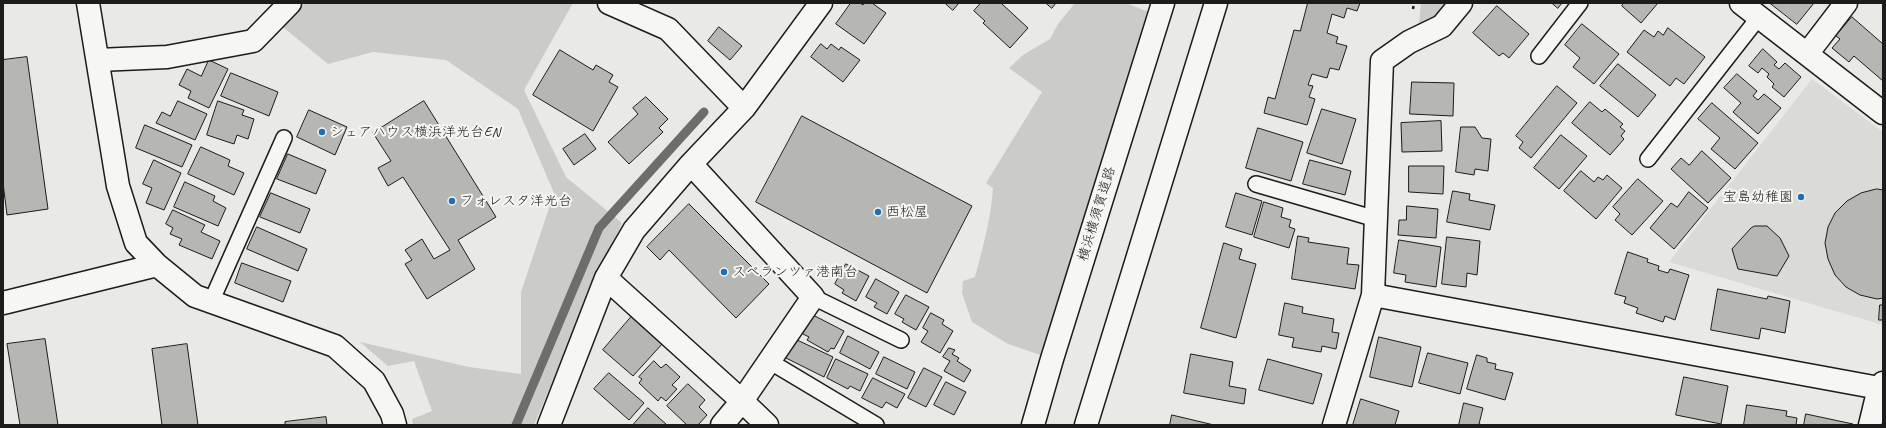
<!DOCTYPE html>
<meta charset="utf-8">
<style>
body{margin:0}
#map{position:relative;width:1886px;height:428px;overflow:hidden;background:#e9e9e5;font-family:Caveat,sans-serif}
canvas{display:block}
.frame{position:absolute;inset:0;border:4px solid #1c1c1c;pointer-events:none}
</style>
<div id="map">
<canvas width="1886" height="428"></canvas>
<div class="frame"></div>
</div>
<script>
const context = document.querySelector('canvas').getContext('2d');
context.lineJoin = 'round';
function fillPath(path, color) { context.fillStyle = color; context.fill(path, 'evenodd'); }
function strokePath(path, color, width, dash) { context.strokeStyle = color; context.lineWidth = width; context.lineCap = dash ? 'butt' : 'round'; context.setLineDash(dash || []); context.stroke(path); }
function write(font, color, halo, rows, align = 'center') {
  context.font = font + ' Caveat,"Klee One",sans-serif'; context.lineWidth = 4; context.setLineDash([]); context.textBaseline = 'middle'; context.strokeStyle = halo; context.fillStyle = color; for (const [text, x, y, turn = 0] of rows) {
    context.save(); context.translate(x, y); context.rotate((+turn || 0) * Math.PI / 180); context.textAlign = isNaN(turn) ? turn : align; if (halo) context.strokeText(text, 0, 0); context.fillText(text, 0, 0); context.restore();
  }
}
fillPath(new Path2D(`
 M 1812,79 L 1883,132 L 1883,325 L 1669,262 Z`), '#dadad6');
fillPath(new Path2D(`
 M 305,3 L 573,3 L 524,90 L 566,177 L 622,223 L 586,303 L 534,425 L 413,425 L 412,419 L 432,411 L 414,361 L 388,366 L 360,342 L 469,367 L 521,374 L 521,292 L 554,193 L 518,109 L 446,60 L 373,52 L 328,64 L 283,27 Z
 M 1075,3 L 1126,3 L 1159,16 L 1052,359 L 1008,344 L 972,322 L 962,293 L 963,281 L 975,277 C 983,247 991,219 993,188 L 986,183 L 1042,92 L 1009,68 L 1023,55 L 1050,39 L 1058,24 Z
 M 1421,3 L 1451,3 L 1445,12 L 1419,24 Z`), '#cbcbc7');
strokePath(new Path2D(`
 M 516,425 L 599,228 L 704,112`), '#6d6d6c', 9);
const building = new Path2D(`
 M 851,3 L 860,3 L 863,5 L 864,3 L 872,3 L 886,13 L 864,44 L 836,24 Z
 M 945,3 L 959,3 L 953,10 Z
 M 981,3 L 1001,3 L 1028,28 L 1010,48 L 983,23 L 985,21 L 974,11 Z
 M 1046,3 L 1056,3 L 1052,8 Z
 M 1308,3 L 1360,3 L 1357,11 L 1347,8 L 1344,18 L 1332,14 L 1327,33 L 1338,37 L 1336,43 L 1347,46 L 1339,70 L 1330,68 L 1327,78 L 1312,74 L 1308,85 L 1313,86 L 1309,97 L 1315,99 L 1307,125 L 1264,113 L 1268,97 L 1275,99 L 1294,30 L 1300,31 Z
 M 1552,3 L 1562,3 L 1558,8 Z
 M 1624,3 L 1658,3 L 1641,23 L 1622,6 Z
 M 1770,3 L 1814,3 L 1797,24 Z
 M 1497,6 L 1529,34 L 1509,58 L 1503,53 L 1499,56 L 1473,33 Z
 M 1852,17 L 1883,44 L 1883,81 L 1854,56 L 1849,62 L 1832,48 L 1840,39 L 1836,36 Z
 M 1582,24 L 1619,54 L 1594,84 L 1573,67 L 1580,58 L 1565,45 Z
 M 719,27 L 742,46 L 730,60 L 708,41 Z
 M 1668,28 L 1705,57 L 1684,84 L 1676,78 L 1670,86 L 1627,52 L 1644,30 L 1654,37 L 1658,31 L 1663,35 Z
 M 821,44 L 827,49 L 831,44 L 839,50 L 841,47 L 860,60 L 843,82 L 811,57 Z
 M 1763,49 L 1777,62 L 1774,65 L 1779,69 L 1785,63 L 1801,77 L 1784,97 L 1772,87 L 1774,84 L 1767,77 L 1769,74 L 1762,68 L 1758,73 L 1749,66 Z
 M 560,50 L 593,70 L 596,65 L 613,75 L 609,82 L 618,87 L 593,131 L 533,95 Z
 M 27,57 L 48,209 L 7,215 L 3,183 L 3,60 Z
 M 209,60 L 228,69 L 209,108 L 188,98 L 191,91 L 179,85 L 187,69 L 201,76 Z
 M 1618,64 L 1656,95 L 1638,117 L 1600,86 Z
 M 231,73 L 278,92 L 269,116 L 221,96 Z
 M 1737,74 L 1757,91 L 1753,96 L 1758,100 L 1764,94 L 1781,108 L 1758,134 L 1733,112 L 1741,103 L 1724,88 Z
 M 1412,82 L 1454,83 L 1453,116 L 1410,114 Z
 M 1557,86 L 1577,103 L 1531,158 L 1519,148 L 1523,142 L 1516,136 Z
 M 646,97 L 668,119 L 659,128 L 663,132 L 629,164 L 608,142 L 638,114 L 633,108 Z
 M 178,101 L 207,114 L 195,140 L 156,123 L 162,112 L 170,116 Z
 M 218,101 L 244,110 L 242,115 L 254,119 L 248,139 L 237,135 L 234,144 L 207,135 Z
 M 424,101 L 496,217 L 458,240 L 475,269 L 427,299 L 405,264 L 412,260 L 405,250 L 422,239 L 434,259 L 450,250 L 403,177 L 388,186 L 378,168 L 391,161 L 373,133 Z
 M 1590,102 L 1602,112 L 1605,109 L 1623,124 L 1620,127 L 1625,131 L 1621,136 L 1624,139 L 1610,155 L 1572,123 Z
 M 1712,103 L 1758,143 L 1735,169 L 1711,149 L 1720,138 L 1698,119 Z
 M 1322,109 L 1356,119 L 1342,164 L 1307,153 Z
 M 309,110 L 347,127 L 335,155 L 297,137 Z
 M 802,116 L 972,206 L 927,293 L 756,202 Z
 M 1441,121 L 1442,151 L 1402,152 L 1401,123 Z
 M 145,125 L 192,145 L 182,167 L 136,148 Z
 M 1461,127 L 1475,127 L 1482,138 L 1491,139 L 1488,171 L 1475,169 L 1474,175 L 1456,172 Z
 M 1258,128 L 1303,142 L 1291,181 L 1246,168 Z
 M 585,134 L 596,149 L 574,165 L 563,149 Z
 M 1561,135 L 1587,156 L 1559,189 L 1534,168 Z
 M 201,147 L 230,160 L 228,166 L 244,173 L 234,195 L 188,174 Z
 M 1702,151 L 1731,178 L 1708,203 L 1671,169 L 1681,158 L 1689,165 Z
 M 288,154 L 326,170 L 316,194 L 277,179 Z
 M 154,160 L 181,173 L 164,210 L 146,203 L 152,188 L 143,184 Z
 M 1310,160 L 1351,171 L 1345,195 L 1303,184 Z
 M 1409,166 L 1444,166 L 1443,194 L 1409,192 Z
 M 1581,171 L 1594,182 L 1598,177 L 1603,180 L 1607,175 L 1622,188 L 1596,219 L 1564,191 Z
 M 1638,179 L 1663,201 L 1632,235 L 1615,220 L 1620,214 L 1613,207 Z
 M 185,182 L 215,196 L 213,201 L 226,208 L 218,226 L 174,207 Z
 M 1877,189 L 1883,190 L 1883,298 L 1877,299 L 1860,295 L 1846,287 L 1835,275 L 1828,259 L 1825,243 L 1828,227 L 1835,213 L 1847,201 L 1861,193 Z
 M 1453,191 L 1470,194 L 1469,200 L 1495,205 L 1490,230 L 1447,222 Z
 M 1689,192 L 1708,208 L 1674,249 L 1650,228 L 1671,203 L 1677,207 Z
 M 271,193 L 310,209 L 300,233 L 260,217 Z
 M 1236,193 L 1262,201 L 1252,235 L 1226,227 Z
 M 1264,202 L 1283,208 L 1281,217 L 1291,220 L 1289,227 L 1295,229 L 1289,248 L 1254,237 Z
 M 689,204 L 769,284 L 736,318 L 669,250 L 660,260 L 647,247 Z
 M 1407,206 L 1438,209 L 1436,238 L 1398,235 L 1399,220 L 1406,220 Z
 M 173,210 L 205,225 L 201,232 L 220,241 L 212,259 L 179,245 L 182,239 L 170,234 L 173,228 L 166,224 Z
 M 1755,226 L 1767,226 L 1780,238 L 1789,256 L 1777,276 L 1738,269 L 1732,249 L 1751,228 Z
 M 257,227 L 307,249 L 298,271 L 247,249 Z
 M 1298,236 L 1309,238 L 1308,242 L 1349,248 L 1347,264 L 1359,265 L 1355,289 L 1292,279 Z
 M 1447,237 L 1480,241 L 1477,275 L 1467,273 L 1466,287 L 1442,284 Z
 M 1399,240 L 1441,247 L 1436,287 L 1405,282 L 1406,275 L 1394,273 Z
 M 1224,243 L 1242,249 L 1239,259 L 1256,264 L 1236,338 L 1201,328 Z
 M 1628,252 L 1648,259 L 1647,262 L 1659,266 L 1658,270 L 1668,273 L 1670,269 L 1689,275 L 1675,320 L 1665,316 L 1663,322 L 1636,313 L 1638,308 L 1624,303 L 1626,297 L 1615,294 Z
 M 242,263 L 291,281 L 283,302 L 235,283 Z
 M 846,264 L 869,276 L 856,301 L 842,293 L 844,290 L 835,284 Z
 M 876,279 L 899,292 L 887,314 L 874,307 L 877,303 L 866,297 Z
 M 1718,289 L 1767,299 L 1768,296 L 1790,301 L 1785,333 L 1761,328 L 1759,339 L 1711,330 Z
 M 906,295 L 929,307 L 916,330 L 902,322 L 904,319 L 895,314 Z
 M 1285,303 L 1303,307 L 1302,313 L 1334,319 L 1332,332 L 1339,333 L 1336,349 L 1322,346 L 1321,352 L 1292,347 L 1294,338 L 1279,335 Z
 M 1880,305 L 1883,305 L 1883,320 L 1879,320 Z
 M 931,313 L 944,320 L 942,324 L 953,331 L 940,353 L 921,342 L 928,331 L 923,328 Z
 M 813,315 L 844,331 L 834,349 L 831,348 L 828,352 L 807,340 L 809,337 L 803,334 Z
 M 632,316 L 663,343 L 633,376 L 603,350 Z
 M 848,336 L 879,352 L 870,369 L 840,353 Z
 M 1379,337 L 1421,347 L 1412,387 L 1370,377 Z
 M 45,339 L 58,425 L 20,425 L 7,344 Z
 M 795,339 L 833,357 L 824,377 L 786,358 Z
 M 187,344 L 198,425 L 162,425 L 152,349 Z
 M 949,348 L 955,350 L 952,354 L 959,358 L 957,361 L 971,370 L 964,382 L 944,371 L 950,361 L 943,357 Z
 M 1428,353 L 1468,363 L 1460,394 L 1419,383 Z
 M 1191,354 L 1233,362 L 1229,386 L 1246,389 L 1244,404 L 1184,393 Z
 M 1477,355 L 1487,358 L 1487,362 L 1496,364 L 1495,369 L 1513,373 L 1505,400 L 1467,389 Z
 M 884,357 L 915,372 L 907,389 L 876,374 Z
 M 836,359 L 868,374 L 860,391 L 850,386 L 848,389 L 827,378 Z
 M 1268,359 L 1322,374 L 1313,404 L 1259,390 Z
 M 654,361 L 661,368 L 666,364 L 680,377 L 672,385 L 677,389 L 666,401 L 661,397 L 658,401 L 639,383 L 642,379 L 639,377 Z
 M 924,368 L 942,377 L 926,407 L 908,398 Z
 M 609,373 L 644,403 L 629,420 L 594,389 Z
 M 1684,377 L 1728,386 L 1721,424 L 1676,415 Z
 M 873,378 L 905,394 L 897,408 L 886,402 L 882,408 L 862,398 Z
 M 946,382 L 966,392 L 954,415 L 934,405 Z
 M 688,384 L 705,400 L 699,407 L 707,415 L 698,425 L 687,425 L 667,406 Z
 M 1361,399 L 1399,411 L 1395,425 L 1353,425 Z
 M 1464,403 L 1483,408 L 1479,424 L 1483,425 L 1459,425 Z
 M 1747,405 L 1787,411 L 1786,416 L 1797,418 L 1796,425 L 1744,425 Z
 M 648,408 L 667,425 L 633,425 Z
 M 1806,414 L 1853,424 L 1853,425 L 1804,425 Z
 M 1172,415 L 1214,425 L 1170,425 Z
 M 326,417 L 327,425 L 285,425 L 285,422 Z`);
fillPath(building, '#b6b6b3');
strokePath(building, '#1c1c1c', 1);
const lane = new Path2D(`
 M 1539,56 L 1580,3
 M 1648,159 L 1759,17
 M 1256,184 L 1376,219
 M 813,297 L 901,340
 M 211,302 L 284,138
 M 769,361 L 876,425`);
const street = new Path2D(`
 M 88,3 L 118,186 L 136,243 L 157,265 L 195,296 L 335,346 L 374,381 L 392,414 L 395,425
 M 609,3 L 668,29 L 744,108
 M 1741,3 L 1883,113
 M 1807,54 L 1846,3
 M 98,60 L 167,57 L 253,41 L 290,3
 M 691,164 L 813,297 L 742,401 L 722,425
 M 606,278 L 742,401 L 767,425
 M 1373,295 L 1879,388
 M 3,303 L 157,265
 M 549,425 L 606,278 L 634,230 L 691,164 L 744,108 L 821,3
 M 1334,425 L 1373,295 L 1382,61 L 1409,42 L 1442,26 L 1461,3
 M 1870,425 L 1879,388 L 1883,383`);
const highway = new Path2D(`
 M 1033,425 L 1052,359 L 1163,3
 M 1086,425 L 1216,3`);
strokePath(lane, '#1c1c1c', 18);
strokePath(street, '#1c1c1c', 25);
strokePath(highway, '#1c1c1c', 25);
strokePath(new Path2D(`
 M 1413,9 L 1414,3`), '#1c1c1c', 2.5, [3, 3]);
strokePath(lane, '#f6f6f2', 15);
strokePath(street, '#f6f6f2', 22);
strokePath(highway, '#f6f6f2', 22);
for (const [x, y, r, color] of [
 [322,132,4,"#1f6fb2"],
 [1801,197,4,"#1f6fb2"],
 [452,201,4,"#1f6fb2"],
 [878,212,4,"#1f6fb2"],
 [724,272,4,"#1f6fb2"]
]) { const dot = new Path2D(); dot.arc(x, y, r, 0, 2 * Math.PI); context.fillStyle = color; context.fill(dot); strokePath(dot, '#f6f6f2', 1.5); }
write('14px', '#1c1c1c', '#f6f6f2', [
 ["シェアハウス横浜洋光台EN",330,132],
 ["宝島幼稚園",1793,197,"right"],
 ["フォレスタ洋光台",460,201],
 ["西松屋",886,212],
 ["スペランツァ港南台",732,272]
], 'left');
write('14px', '#1c1c1c', '#f6f6f2', [
 ["横浜横須賀道路",1097,214,-73]
]);
</script>
